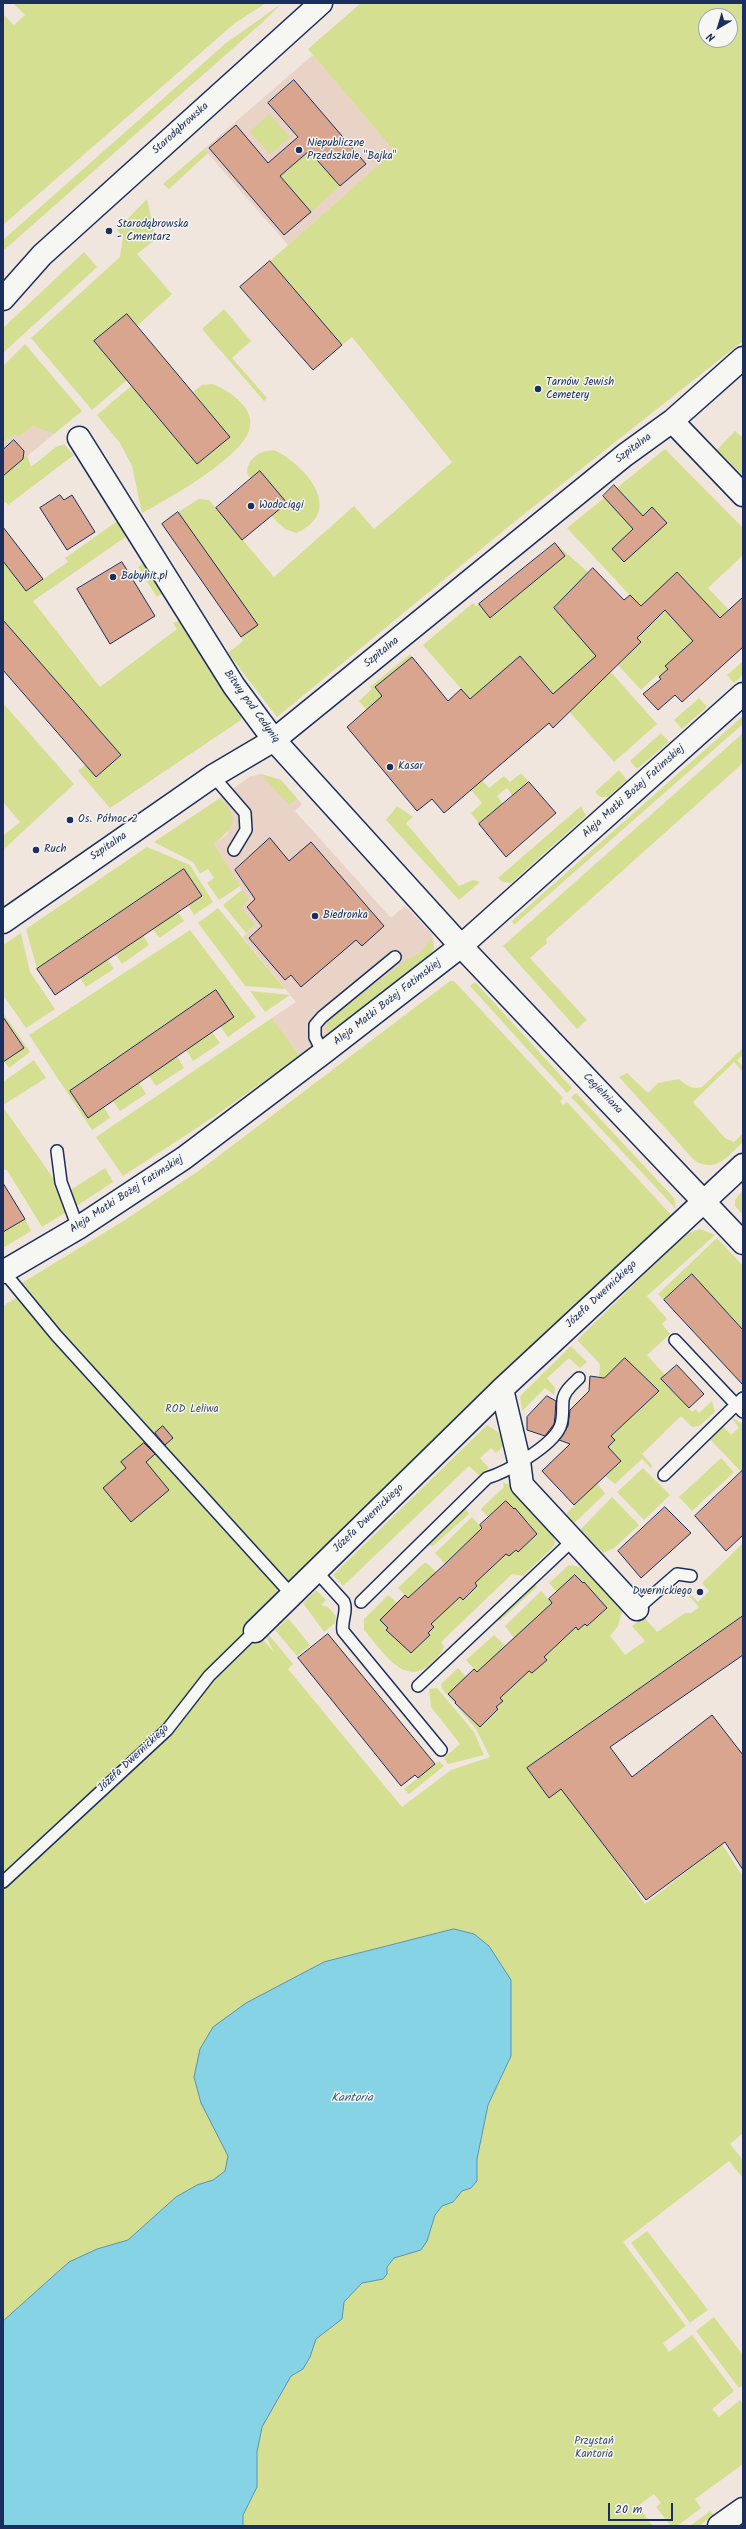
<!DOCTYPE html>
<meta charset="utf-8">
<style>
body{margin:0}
#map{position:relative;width:746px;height:2529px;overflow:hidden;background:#f0e6de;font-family:Kalam,sans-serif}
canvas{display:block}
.frame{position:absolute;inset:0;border:4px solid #1b2f5e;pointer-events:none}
.north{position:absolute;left:698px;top:8px;width:40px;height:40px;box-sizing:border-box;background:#f6f6f2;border:1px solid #9ea6b7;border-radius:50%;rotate:218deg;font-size:11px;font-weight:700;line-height:16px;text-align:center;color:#1b2f5e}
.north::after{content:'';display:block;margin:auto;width:14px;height:18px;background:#1b2f5e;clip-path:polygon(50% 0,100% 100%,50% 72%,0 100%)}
.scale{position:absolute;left:608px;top:2503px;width:65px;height:18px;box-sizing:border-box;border:2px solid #1b2f5e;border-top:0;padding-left:5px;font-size:12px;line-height:14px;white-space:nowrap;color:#1b2f5e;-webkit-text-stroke:3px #f6f6f2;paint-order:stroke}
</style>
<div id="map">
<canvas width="746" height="2529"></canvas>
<div class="frame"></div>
<div class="north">N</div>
<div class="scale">20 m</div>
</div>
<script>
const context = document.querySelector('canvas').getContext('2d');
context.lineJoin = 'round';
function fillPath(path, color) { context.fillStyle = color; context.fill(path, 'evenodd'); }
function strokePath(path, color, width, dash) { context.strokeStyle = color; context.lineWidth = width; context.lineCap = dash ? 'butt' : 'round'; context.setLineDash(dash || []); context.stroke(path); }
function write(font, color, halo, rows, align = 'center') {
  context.font = font + ' Kalam,sans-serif'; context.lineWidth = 3; context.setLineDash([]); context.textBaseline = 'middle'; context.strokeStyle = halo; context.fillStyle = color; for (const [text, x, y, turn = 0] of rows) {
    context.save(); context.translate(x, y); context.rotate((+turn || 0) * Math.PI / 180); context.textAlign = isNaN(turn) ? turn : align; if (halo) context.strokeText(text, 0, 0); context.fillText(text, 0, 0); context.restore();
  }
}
fillPath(new Path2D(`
 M 313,55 L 394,151 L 288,245 L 204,149 Z
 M 32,426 L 54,434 L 3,476 L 3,441 L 5,442 L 15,433 L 19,437 Z
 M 261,774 L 281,780 L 302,804 L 295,811 L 391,918 L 405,906 L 432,934 L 434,943 L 434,949 L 430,955 L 335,1031 L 303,1060 L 272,1018 L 296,1002 L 243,937 L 255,925 L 240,907 L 242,890 L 214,844 L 228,834 L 226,804 L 220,798 L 251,776 Z`), '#e9d2c6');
fillPath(new Path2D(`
 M 13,3 L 266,3 L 235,23 L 3,225 L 3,14 L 14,25 L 25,15 Z
 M 361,3 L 743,3 L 743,341 L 514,522 L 277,717 L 228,653 L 243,641 L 241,637 L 257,625 L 178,512 L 199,499 L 209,500 L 274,577 L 354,506 L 374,529 L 452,462 L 352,337 L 342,345 L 270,261 L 394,151 L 308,49 ZM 706,16 L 730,16 L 730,40 L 706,40 Z
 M 281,4 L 264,21 L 3,251 L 3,240 L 226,43 Z
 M 269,114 L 290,137 L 270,154 L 250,132 Z
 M 204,149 L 208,153 L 169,189 L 163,184 Z
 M 309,151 L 340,186 L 311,212 L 280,176 Z
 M 147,199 L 156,239 L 137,254 L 172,294 L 137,326 L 127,380 L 92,410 L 31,338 L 120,257 L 123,237 L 117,230 Z
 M 84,252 L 97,267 L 3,353 L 3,328 Z
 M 224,309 L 251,341 L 232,358 L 267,398 L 264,401 L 202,329 Z
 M 25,344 L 82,411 L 54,434 L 32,426 L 19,437 L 15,434 L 4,442 L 3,366 Z
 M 213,384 C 230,391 257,409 249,431 C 238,460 168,499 142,513 L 132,466 L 120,443 L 97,415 L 131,386 L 197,464 L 230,437 L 193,392 L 202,385 Z
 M 735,431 L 743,438 L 743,476 L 717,450 Z
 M 64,444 L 74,455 L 8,505 L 6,502 L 3,504 L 3,476 L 27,455 L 31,467 L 56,447 Z
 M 665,449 L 743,528 L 743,555 L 708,588 L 729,610 L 720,618 L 677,572 L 659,589 L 665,609 L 696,645 L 665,665 L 668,669 L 659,677 L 657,675 L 641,690 L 618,665 L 633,646 L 635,648 L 641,642 L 637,638 L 654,621 L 567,528 Z
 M 274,450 C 306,465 346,512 296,533 L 285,529 L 271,516 L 286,503 C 273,495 237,481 250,462 C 256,453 264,451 274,450 Z
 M 119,520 L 127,536 L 33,601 L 100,687 L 177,629 L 173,623 L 183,620 L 241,709 L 241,720 L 110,808 L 78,771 L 85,765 L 96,777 L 121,755 L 3,620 L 3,561 L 26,591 L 68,562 L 65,558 Z
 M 555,543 L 589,573 L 554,608 L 657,724 L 614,762 L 520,656 L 470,699 L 423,645 L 473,603 L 476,606 L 479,604 L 491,618 L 530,585 L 518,572 L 540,555 L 551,568 L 565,556 Z
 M 145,562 L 164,592 L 157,597 L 138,567 Z
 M 410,654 L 412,657 L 375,687 L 400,717 L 367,710 L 359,701 L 372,689 L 370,687 Z
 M 743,661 L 743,675 L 734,683 L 727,675 Z
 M 699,698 L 707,707 L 682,729 L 674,720 Z
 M 3,703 L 74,784 L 3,850 L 3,836 L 20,822 L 3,802 Z
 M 743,716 L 743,724 L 514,925 L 512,921 Z
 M 661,733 L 669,742 L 637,769 L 630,761 Z
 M 743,733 L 743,763 L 546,939 L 547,943 L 530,958 L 587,1020 L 577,1029 L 503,946 Z
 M 443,756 L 461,757 L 489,788 L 504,776 L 510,782 L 521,773 L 529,782 L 513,796 L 507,788 L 497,796 L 503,804 L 480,825 L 471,813 L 482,803 Z
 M 619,770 L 627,780 L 608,797 L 600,797 L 595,792 Z
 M 261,774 L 281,780 L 297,799 L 289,805 Z
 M 220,798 C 242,818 232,829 214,844 L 240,886 L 219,900 L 207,883 L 214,878 L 208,869 L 200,874 L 193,862 L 154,842 Z
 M 397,806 L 413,817 L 406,823 L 459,886 L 473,880 L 480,882 L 459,900 L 386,820 Z
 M 581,806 L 586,816 L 511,883 L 503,882 L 498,878 Z
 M 147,847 L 190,865 L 213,902 L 194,915 L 188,905 L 202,895 L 184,869 L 37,969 L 26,929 Z
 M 242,890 L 249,899 L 241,907 L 255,925 L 246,933 L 223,905 Z
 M 218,908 L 285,989 L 245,986 L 198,923 Z
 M 178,912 L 184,921 L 159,938 L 153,929 Z
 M 190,930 L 256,1017 L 228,1037 L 220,1026 L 234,1017 L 216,991 L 88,1118 L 104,1107 L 110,1118 L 92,1130 L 29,1035 Z
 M 21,933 L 30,972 L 55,1009 L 26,1028 L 3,995 L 3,945 Z
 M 143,935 L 149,945 L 122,964 L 116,955 Z
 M 431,938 L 434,949 L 430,955 L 335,1031 L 327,1031 L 326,1022 L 406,960 L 420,953 Z
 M 108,960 L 114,969 L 86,987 L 80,978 Z
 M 450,981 L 454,981 L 563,1098 L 560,1101 L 563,1105 L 567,1102 L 672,1216 L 247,1622 L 274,1652 L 266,1637 L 269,1635 L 293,1664 L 288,1669 L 402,1807 L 451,1770 L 490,1757 L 476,1729 L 442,1689 L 441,1684 L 458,1668 L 466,1677 L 455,1704 L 480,1727 L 498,1709 L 496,1707 L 503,1701 L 500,1698 L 529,1671 L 532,1673 L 546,1660 L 544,1657 L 576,1627 L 578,1630 L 585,1624 L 587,1626 L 607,1609 L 584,1582 L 557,1592 L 549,1583 L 569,1565 L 580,1567 L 598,1585 L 602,1582 L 623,1609 L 618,1626 L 610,1636 L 625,1655 L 645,1641 L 632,1626 L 644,1617 L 657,1632 L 685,1613 L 691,1613 L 699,1607 L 689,1596 L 690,1594 L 698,1602 L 709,1591 L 702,1583 L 743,1543 L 743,1616 L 527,1768 L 549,1798 L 561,1789 L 608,1850 L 645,1904 L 722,1844 L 743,1877 L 743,2133 L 730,2144 L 743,2160 L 743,2178 L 729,2161 L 623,2242 L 686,2326 L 663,2343 L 669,2352 L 692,2335 L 734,2391 L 712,2409 L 719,2417 L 740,2400 L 743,2404 L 743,2464 L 695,2499 L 701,2508 L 677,2526 L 671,2526 L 656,2507 L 661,2503 L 654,2494 L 638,2506 L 653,2526 L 243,2526 L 243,2515 L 256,2487 L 257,2452 L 262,2427 L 278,2396 L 291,2376 L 303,2369 L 310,2357 L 316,2339 L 335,2325 L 343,2312 L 344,2303 L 362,2283 L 383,2279 L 387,2274 L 387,2267 L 394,2258 L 421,2250 L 427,2241 L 435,2215 L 442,2206 L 453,2202 L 462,2191 L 471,2188 L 477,2181 L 477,2159 L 488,2105 L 511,2056 L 511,1980 L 500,1963 L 454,1929 L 324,1962 L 246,2003 L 218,2135 L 228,2156 L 225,2170 L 213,2180 L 197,2185 L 176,2197 L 128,2240 L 97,2249 L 69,2262 L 3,2321 L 3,1306 L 27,1291 L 22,1283 L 125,1220 L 200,1170 Z
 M 475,982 L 572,1088 L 567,1093 L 470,986 Z
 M 250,991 L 290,995 L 265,1012 Z
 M 3,1013 L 30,1052 L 9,1068 L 4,1061 L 24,1048 L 6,1021 L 3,1023 Z
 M 272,1018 L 300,1056 L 212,1118 L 123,1176 L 96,1137 Z
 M 212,1032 L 220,1043 L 193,1061 L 186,1050 Z
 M 743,1048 L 743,1055 L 737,1060 L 743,1067 L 743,1072 L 734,1062 L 693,1102 L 725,1138 L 734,1142 L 743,1133 L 743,1142 C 728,1156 717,1173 695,1161 L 619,1077 L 627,1073 L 648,1093 L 658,1083 L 679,1079 C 686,1085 692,1090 702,1087 Z
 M 177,1056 L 184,1068 L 156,1086 L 149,1076 Z
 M 34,1060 L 46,1078 L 3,1105 L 3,1082 Z
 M 139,1083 L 146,1094 L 120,1111 L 113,1101 Z
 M 576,1093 L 674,1198 L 676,1209 L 571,1097 Z
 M 3,1107 L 56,1182 L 65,1213 L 42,1227 L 7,1170 L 3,1170 Z
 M 105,1168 L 113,1182 L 75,1207 L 69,1191 Z
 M 743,1190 L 743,1215 L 735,1206 L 735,1200 Z
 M 25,1219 L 31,1231 L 3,1248 L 3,1232 Z
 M 700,1229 L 715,1235 L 647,1296 L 667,1319 L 662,1324 L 670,1334 L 647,1355 L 665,1375 L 662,1379 L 692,1412 L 696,1409 L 699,1413 L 712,1401 L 715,1412 L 699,1426 L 692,1427 L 681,1416 L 642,1454 L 652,1465 L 651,1468 L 642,1459 L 615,1484 L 605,1476 L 621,1461 L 608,1447 L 615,1440 L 611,1436 L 658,1392 L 625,1358 L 602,1380 L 599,1377 L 600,1364 L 577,1340 L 686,1234 Z
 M 717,1238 L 743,1266 L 743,1330 L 692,1274 L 664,1300 L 658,1294 Z
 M 571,1346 L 587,1362 L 580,1368 L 569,1358 L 547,1378 L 555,1388 L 554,1395 L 545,1388 L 522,1411 L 520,1396 Z
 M 731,1417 L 743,1424 L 743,1474 L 710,1439 L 710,1436 L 721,1424 L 731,1435 L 739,1428 Z
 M 487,1425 L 498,1432 L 506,1444 L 496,1453 L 491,1448 L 480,1458 L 489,1468 L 480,1476 L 469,1466 L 343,1586 L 333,1575 Z
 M 721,1458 L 734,1472 L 692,1511 L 679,1497 Z
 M 643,1468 L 670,1495 L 644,1520 L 617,1492 Z
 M 503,1483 L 508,1484 L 552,1531 L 555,1542 L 553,1547 L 523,1576 L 512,1574 L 441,1642 L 444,1646 C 443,1654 435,1659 429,1665 C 403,1688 380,1647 364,1630 L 364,1619 L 388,1595 L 397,1603 L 380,1620 L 388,1628 L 386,1630 L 411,1653 L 429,1635 L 428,1633 L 434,1627 L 431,1624 L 460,1597 L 463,1599 L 477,1586 L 475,1583 L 506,1554 L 509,1556 L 516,1550 L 518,1552 L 537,1535 L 530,1524 L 506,1501 L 488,1518 L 481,1509 L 504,1487 Z
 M 597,1483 L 605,1494 L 573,1524 L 567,1517 L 567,1513 Z
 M 612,1497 L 639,1525 L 614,1548 L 603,1553 L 580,1530 Z
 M 466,1508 L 469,1514 L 433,1546 L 427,1545 Z
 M 472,1517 L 482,1528 L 445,1564 L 435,1553 Z
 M 424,1563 L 427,1563 L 436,1572 L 408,1598 L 398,1588 Z
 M 535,1583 L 537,1587 L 500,1621 L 497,1619 Z
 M 316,1590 L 326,1600 L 321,1605 L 328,1607 L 336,1616 L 335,1623 L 324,1632 L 303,1603 Z
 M 541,1591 L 552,1603 L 514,1638 L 505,1626 Z
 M 288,1618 L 310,1645 L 297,1656 L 275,1630 Z
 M 494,1635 L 506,1646 L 477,1672 L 466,1660 Z
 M 437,1688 L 474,1732 L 484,1755 L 448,1764 L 444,1758 L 460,1744 L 431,1707 L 429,1689 Z
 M 439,1761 L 444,1766 L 409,1794 L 404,1789 Z
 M 647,2231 L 708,2310 L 690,2323 L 631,2243 Z
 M 714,2317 L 743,2355 L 743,2385 L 739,2388 L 696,2331 Z
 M 710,2511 L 714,2515 L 699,2526 L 690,2526 Z`), '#d4df92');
const water = new Path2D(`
 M 454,1929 L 474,1934 L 489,1946 L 511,1980 L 511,2056 L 488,2105 L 477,2159 L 477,2181 L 471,2188 L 462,2191 L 453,2202 L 442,2206 L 435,2215 L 427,2241 L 421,2250 L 394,2258 L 387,2267 L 387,2274 L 383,2279 L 362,2283 L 344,2302 L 342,2319 L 316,2339 L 310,2357 L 303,2369 L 291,2376 L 262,2427 L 257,2452 L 257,2487 L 243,2515 L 243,2526 L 3,2526 L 3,2321 L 69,2262 L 97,2249 L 128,2240 L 176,2197 L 197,2185 L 213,2180 L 225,2171 L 228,2156 L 201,2103 L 194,2077 L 200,2049 L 213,2027 L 246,2003 L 324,1962 Z`);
fillPath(water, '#86d3e6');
strokePath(water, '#5b91b0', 1);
const building = new Path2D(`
 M 294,80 L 366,164 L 340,186 L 309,151 L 280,176 L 311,212 L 284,235 L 209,148 L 236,125 L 268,163 L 298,137 L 268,103 Z
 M 270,261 L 342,345 L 313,370 L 240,287 Z
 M 127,314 L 230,437 L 197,464 L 94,341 Z
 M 14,440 L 24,451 L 23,459 L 3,476 L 3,450 Z
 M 260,471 L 287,503 L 242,540 L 216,508 Z
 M 614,485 L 643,516 L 652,507 L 667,523 L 624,562 L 612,549 L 633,529 L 603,496 Z
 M 60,495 L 64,500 L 72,495 L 95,532 L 67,550 L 40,508 Z
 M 178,512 L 258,625 L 241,637 L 162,524 Z
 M 3,527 L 43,579 L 26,591 L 3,561 Z
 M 555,543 L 565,556 L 490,618 L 479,604 Z
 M 122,562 L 155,616 L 110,644 L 77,589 Z
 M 593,568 L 624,600 L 630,595 L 641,606 L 677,572 L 720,618 L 743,597 L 743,647 L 682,702 L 675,695 L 658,710 L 643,694 L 661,679 L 659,677 L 668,669 L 665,666 L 693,641 L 665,610 L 637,638 L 641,642 L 553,728 L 549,723 L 444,813 L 432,799 L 417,811 L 347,727 L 382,696 L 375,687 L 412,657 L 448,701 L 461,689 L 470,699 L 520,656 L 553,694 L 596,656 L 554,608 Z
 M 3,620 L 121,755 L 96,777 L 3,670 Z
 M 529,782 L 556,813 L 506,857 L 479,824 Z
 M 270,838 L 289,861 L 311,842 L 384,926 L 362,946 L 356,940 L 301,987 L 291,975 L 285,980 L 249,938 L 262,926 L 247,907 L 255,899 L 235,870 Z
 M 184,869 L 202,896 L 55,995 L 37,969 Z
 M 216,990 L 234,1017 L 88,1118 L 70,1091 Z
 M 3,1017 L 24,1048 L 3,1062 Z
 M 3,1183 L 25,1219 L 3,1232 Z
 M 692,1274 L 743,1330 L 743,1385 L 664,1300 Z
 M 625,1358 L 659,1391 L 611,1436 L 615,1440 L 608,1447 L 621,1461 L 574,1505 L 542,1471 L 570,1444 L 559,1440 L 568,1426 L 570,1410 L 589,1391 L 590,1376 L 604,1378 Z
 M 677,1365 L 704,1394 L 689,1408 L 661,1379 Z
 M 547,1396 L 556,1401 L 555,1416 L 554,1424 L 545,1436 L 527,1430 L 527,1417 Z
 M 163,1426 L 173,1438 L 165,1445 L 155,1433 Z
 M 144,1443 L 155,1454 L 146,1462 L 169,1490 L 131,1522 L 103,1488 L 126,1468 L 121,1462 Z
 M 743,1470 L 743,1535 L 726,1551 L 695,1516 Z
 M 506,1501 L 514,1509 L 515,1508 L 537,1534 L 518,1552 L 516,1550 L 509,1556 L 506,1554 L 475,1583 L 477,1586 L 463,1600 L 460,1597 L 431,1624 L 434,1627 L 428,1633 L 430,1635 L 411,1653 L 386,1630 L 388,1628 L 380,1620 L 405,1595 L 408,1598 L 445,1564 L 482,1528 L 480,1525 Z
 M 665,1507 L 691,1533 L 641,1578 L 618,1551 Z
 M 575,1575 L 583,1583 L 584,1582 L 607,1608 L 587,1626 L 585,1624 L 578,1630 L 576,1627 L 544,1657 L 547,1660 L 532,1673 L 529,1671 L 500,1698 L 503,1701 L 496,1707 L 498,1709 L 480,1727 L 455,1703 L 456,1702 L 448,1694 L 474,1669 L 477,1672 L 514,1638 L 552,1603 L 549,1599 Z
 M 743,1616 L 743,1655 L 610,1747 L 632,1777 L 712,1715 L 743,1755 L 743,1870 L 725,1842 L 646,1900 L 561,1789 L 549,1798 L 527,1768 Z
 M 328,1634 L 435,1764 L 418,1778 L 415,1775 L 401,1786 L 298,1658 Z`);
fillPath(building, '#daa58f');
strokePath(building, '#1b2f5e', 1);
const service = new Path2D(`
 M 213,776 L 245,813 L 246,830 L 234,850
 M 323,1053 L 315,1037 L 315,1025 L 322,1017 L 395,957
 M 57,1151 L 61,1182 L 78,1228
 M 4,1272 L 56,1335 L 292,1595
 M 675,1340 L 743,1412
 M 664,1475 L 743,1398
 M 316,1571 L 344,1602 C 348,1612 341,1620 343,1631 L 441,1750
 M 361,1602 L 487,1478 C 507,1472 552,1446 560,1427 C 564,1418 562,1409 563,1400 C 564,1391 573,1384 579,1378
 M 637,1609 L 677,1574 L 691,1576
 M 418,1686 L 572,1541
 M 3,1882 L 167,1730 L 209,1676 L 255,1631`);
const minor = new Path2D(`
 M 672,421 L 743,495
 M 79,438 L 234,686 L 274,740 L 461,946 L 743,1243
 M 3,922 L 213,776 L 274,740 L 625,455 L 672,421 L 743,358
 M 502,1389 L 519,1461 L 522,1485 L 637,1609
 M 255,1631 L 502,1389 L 743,1165
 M 719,2526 L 743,2509`);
const tertiary = new Path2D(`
 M 3,299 L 42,255 L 321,3
 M 3,1272 L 78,1228 L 184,1158 L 323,1053 L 461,946 L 743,694`);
strokePath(service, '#1b2f5e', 14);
strokePath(minor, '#1b2f5e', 25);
strokePath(tertiary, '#1b2f5e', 25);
strokePath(service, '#f6f6f2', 11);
strokePath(minor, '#f6f6f2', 22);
strokePath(tertiary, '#f6f6f2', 22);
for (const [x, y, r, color] of [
 [299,150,4,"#1b2f5e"],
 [109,231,4,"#1b2f5e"],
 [538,389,4,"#1b2f5e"],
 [251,506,4,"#1b2f5e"],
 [113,577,4,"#1b2f5e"],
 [390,767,4,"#1b2f5e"],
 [70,820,4,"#1b2f5e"],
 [36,850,4,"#1b2f5e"],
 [315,916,4,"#1b2f5e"],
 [700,1592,4,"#1b2f5e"]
]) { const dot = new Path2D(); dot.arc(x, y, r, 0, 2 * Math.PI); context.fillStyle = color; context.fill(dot); strokePath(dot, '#f6f6f2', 1.5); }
write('11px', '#1b2f5e', '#f6f6f2', [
 ["Starodąbrowska",181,129,-42],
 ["Szpitalna",634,449,-37],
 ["Szpitalna",382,653,-39],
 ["Bitwy pod Cedynią",251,707,54],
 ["Aleja Matki Bożej Fatimskiej",634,792,-42],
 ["Szpitalna",109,847,-34],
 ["Aleja Matki Bożej Fatimskiej",388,1003,-38],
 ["Cegielniana",602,1094,46],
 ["Aleja Matki Bożej Fatimskiej",127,1195,-33],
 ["Józefa Dwernickiego",602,1295,-43],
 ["Józefa Dwernickiego",369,1519,-44],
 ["Józefa Dwernickiego",134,1759,-43]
]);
write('11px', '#1b2f5e', '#f6f6f2', [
 ["Niepubliczne",307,144],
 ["Przedszkole \"Bajka\"",307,157],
 ["Starodąbrowska",117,225],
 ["- Cmentarz",117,238],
 ["Tarnów Jewish",546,383],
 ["Cemetery",546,396],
 ["Wodociągi",259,506],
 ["Babyhit.pl",121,577],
 ["Kasar",398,767],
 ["Os. Północ 2",78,820],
 ["Ruch",44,850],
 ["Biedronka",323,916],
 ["Dwernickiego",692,1592,"right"]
], 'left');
write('11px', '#405268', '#f6f6f2', [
 ["ROD Leliwa",192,1410],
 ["Przystań",594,2442],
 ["Kantoria",594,2455]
]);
write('italic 12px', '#365880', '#f6f6f2', [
 ["Kantoria",352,2099]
]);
</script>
